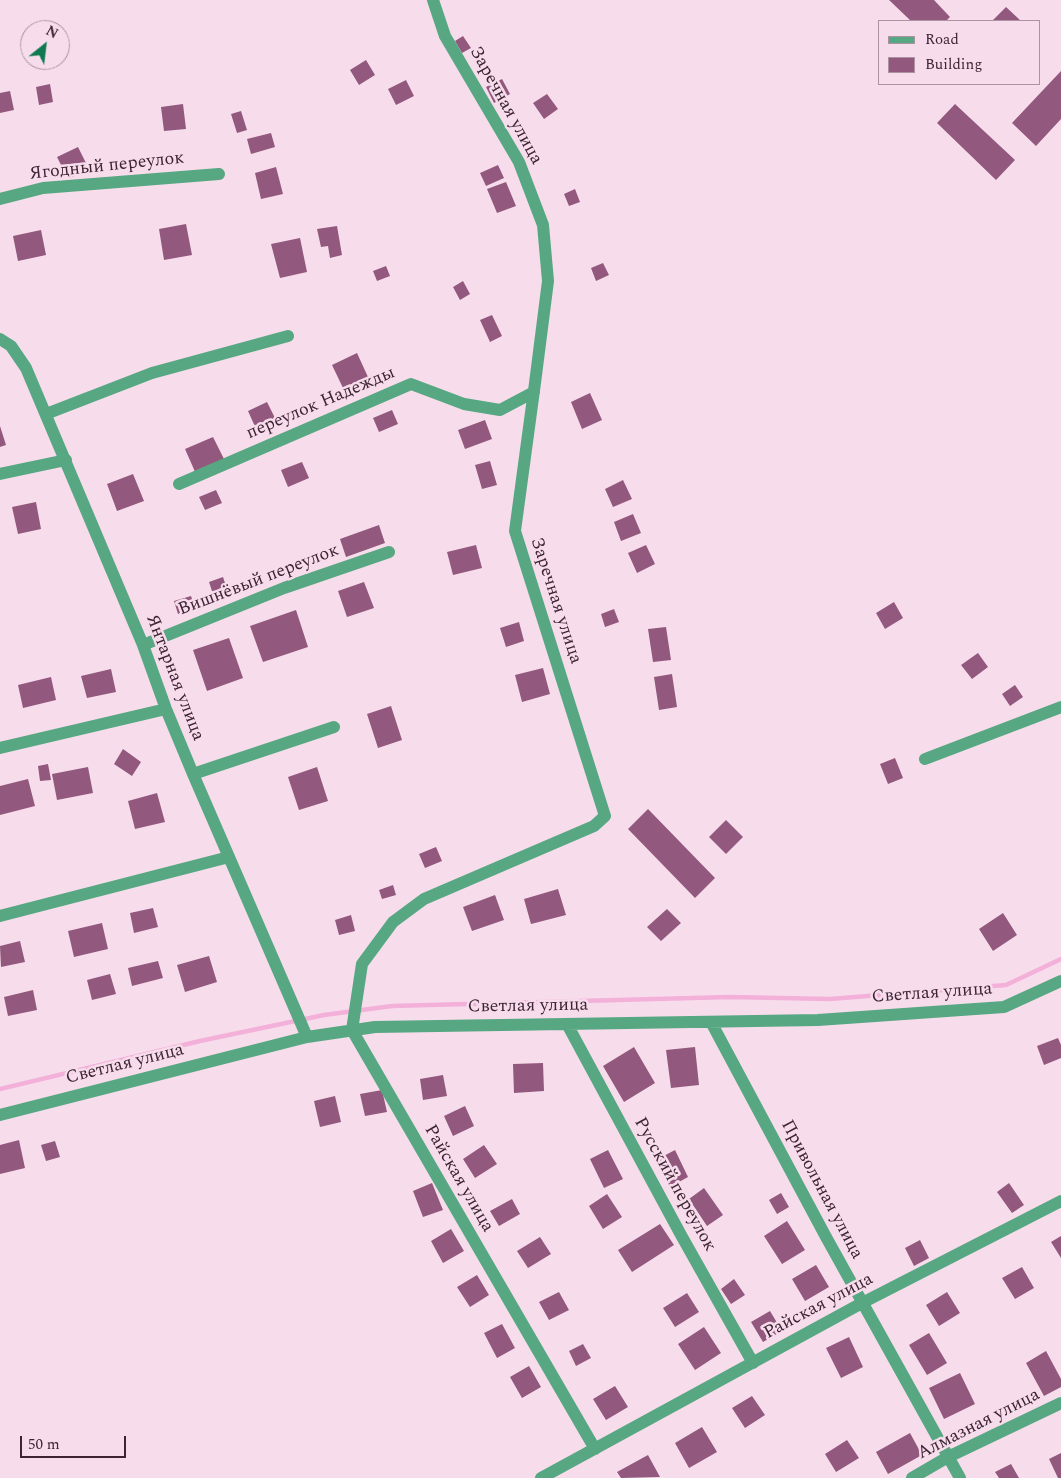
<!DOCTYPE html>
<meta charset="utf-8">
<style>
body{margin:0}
#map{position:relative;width:1061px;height:1478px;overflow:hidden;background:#f7ddec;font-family:Spectral,serif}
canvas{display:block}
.legend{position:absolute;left:878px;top:20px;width:162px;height:65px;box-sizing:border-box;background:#f7ddec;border:1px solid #ad93a2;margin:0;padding:6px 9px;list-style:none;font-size:15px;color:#3d2434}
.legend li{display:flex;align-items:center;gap:10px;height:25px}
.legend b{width:25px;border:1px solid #ad93a2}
.north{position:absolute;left:20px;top:20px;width:50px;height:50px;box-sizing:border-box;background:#f7ddec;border:1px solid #ad93a2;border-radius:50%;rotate:29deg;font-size:14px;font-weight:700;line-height:20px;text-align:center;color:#3d2434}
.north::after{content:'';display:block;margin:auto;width:18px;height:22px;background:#107952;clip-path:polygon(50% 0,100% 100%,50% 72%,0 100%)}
.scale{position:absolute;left:20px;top:1436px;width:106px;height:22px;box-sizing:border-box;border:2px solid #3d2434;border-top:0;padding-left:6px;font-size:15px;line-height:18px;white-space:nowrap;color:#3d2434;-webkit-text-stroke:4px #f7ddec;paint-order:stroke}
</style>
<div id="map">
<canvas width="1061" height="1478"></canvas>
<ul class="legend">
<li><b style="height:6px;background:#57a882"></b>Road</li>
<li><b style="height:14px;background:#92587d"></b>Building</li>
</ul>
<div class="north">N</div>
<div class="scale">50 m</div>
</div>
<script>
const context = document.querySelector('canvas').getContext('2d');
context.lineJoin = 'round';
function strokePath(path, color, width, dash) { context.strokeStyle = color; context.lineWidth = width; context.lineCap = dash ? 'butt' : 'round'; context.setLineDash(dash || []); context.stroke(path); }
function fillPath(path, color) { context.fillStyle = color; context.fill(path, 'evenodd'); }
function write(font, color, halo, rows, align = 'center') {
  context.font = font + ' Spectral,serif'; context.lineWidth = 5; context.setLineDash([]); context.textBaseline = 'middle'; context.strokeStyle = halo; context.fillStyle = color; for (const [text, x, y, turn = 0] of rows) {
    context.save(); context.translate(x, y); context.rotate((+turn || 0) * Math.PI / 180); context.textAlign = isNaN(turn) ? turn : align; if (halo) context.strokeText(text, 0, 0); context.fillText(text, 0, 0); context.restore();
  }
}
strokePath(new Path2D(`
 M 0,1089 L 200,1041 L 324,1015 L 392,1006 L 730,997 L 830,999 L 1006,985 L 1061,959`), '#f3b0d9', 4.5);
fillPath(new Path2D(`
 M 889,0 L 934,0 L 950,17 L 946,21 L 911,21 Z
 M 1006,7 L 1021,21 L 992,21 Z
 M 463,36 L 471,48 L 462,53 L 455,41 Z
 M 366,60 L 375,75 L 359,85 L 350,70 Z
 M 1061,71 L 1061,119 L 1036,146 L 1012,123 Z
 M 502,79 L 510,94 L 494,103 L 486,87 Z
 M 406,80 L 414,96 L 396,105 L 388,89 Z
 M 50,84 L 53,102 L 39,105 L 36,87 Z
 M 10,91 L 14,110 L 0,113 L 0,93 Z
 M 547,94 L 558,109 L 544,119 L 533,103 Z
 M 183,104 L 186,129 L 164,131 L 161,107 Z
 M 955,104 L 1015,160 L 996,180 L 937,123 Z
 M 241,111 L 247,130 L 237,133 L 231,114 Z
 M 271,133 L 275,147 L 251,154 L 247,139 Z
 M 78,147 L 89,169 L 68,179 L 57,157 Z
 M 498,165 L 504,178 L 486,186 L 480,173 Z
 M 276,167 L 283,194 L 261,199 L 255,173 Z
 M 506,182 L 516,206 L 497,213 L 487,189 Z
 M 575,189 L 580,202 L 569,206 L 564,194 Z
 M 186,224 L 192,255 L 164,260 L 159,229 Z
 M 337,226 L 342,255 L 330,258 L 328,246 L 321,247 L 317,229 Z
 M 41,230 L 46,255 L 18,261 L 13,236 Z
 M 300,238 L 307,272 L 280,278 L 271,244 Z
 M 603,263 L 609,275 L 596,281 L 591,268 Z
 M 386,266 L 390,276 L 377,281 L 373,271 Z
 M 463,281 L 470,294 L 460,300 L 453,287 Z
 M 492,315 L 502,336 L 490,342 L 480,320 Z
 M 357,353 L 368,377 L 343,388 L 332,365 Z
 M 590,393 L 602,420 L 582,429 L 571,402 Z
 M 267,402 L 277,422 L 257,431 L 248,411 Z
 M 392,410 L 398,424 L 379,432 L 373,418 Z
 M 485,420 L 492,439 L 465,449 L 458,430 Z
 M 0,426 L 6,445 L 0,447 Z
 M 213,437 L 225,461 L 196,474 L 185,449 Z
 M 490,461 L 497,485 L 482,489 L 475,465 Z
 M 302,462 L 309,478 L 288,487 L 281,470 Z
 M 133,474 L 144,501 L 117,511 L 107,484 Z
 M 623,480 L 632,499 L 613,507 L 605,489 Z
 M 216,490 L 222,503 L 205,510 L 199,497 Z
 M 36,502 L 41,529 L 18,534 L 12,507 Z
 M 633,514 L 641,533 L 621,541 L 614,522 Z
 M 379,525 L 385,543 L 346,557 L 340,539 Z
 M 476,545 L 482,568 L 453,575 L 447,552 Z
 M 646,545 L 655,564 L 637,573 L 628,553 Z
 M 223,577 L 227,589 L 213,594 L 209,582 Z
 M 364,582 L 374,608 L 347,617 L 338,591 Z
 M 191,596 L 195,608 L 178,614 L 174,601 Z
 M 894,602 L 903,618 L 885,629 L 876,613 Z
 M 614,609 L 619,622 L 605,627 L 601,614 Z
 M 296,610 L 308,647 L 263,662 L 250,626 Z
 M 519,622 L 524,641 L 506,647 L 500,628 Z
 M 666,627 L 671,660 L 653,662 L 648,629 Z
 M 229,638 L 243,678 L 207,691 L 193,650 Z
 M 978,653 L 988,667 L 972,679 L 961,665 Z
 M 543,668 L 550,694 L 522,702 L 515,675 Z
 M 111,669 L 116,692 L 87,698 L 81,676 Z
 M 672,674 L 677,707 L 659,710 L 654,677 Z
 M 51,677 L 56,700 L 23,708 L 18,685 Z
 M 1015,685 L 1023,697 L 1010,706 L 1002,694 Z
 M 391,706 L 402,740 L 378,748 L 367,714 Z
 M 123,749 L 141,762 L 132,776 L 114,764 Z
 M 895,758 L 903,778 L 888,784 L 880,764 Z
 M 48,764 L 51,780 L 40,781 L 38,766 Z
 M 88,767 L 93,793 L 57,800 L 52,774 Z
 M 317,767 L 328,801 L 299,810 L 288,777 Z
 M 28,779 L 35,806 L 0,815 L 0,786 Z
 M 157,793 L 165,822 L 135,829 L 128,801 Z
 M 648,809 L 715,878 L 695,898 L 628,829 Z
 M 726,820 L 743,837 L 726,854 L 709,837 Z
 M 436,847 L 442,861 L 425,868 L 419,854 Z
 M 393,885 L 396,895 L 382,899 L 379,890 Z
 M 558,889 L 566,915 L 531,924 L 524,899 Z
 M 495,895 L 504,920 L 472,931 L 463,907 Z
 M 153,908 L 158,927 L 134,933 L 130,913 Z
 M 667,909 L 681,923 L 661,941 L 647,927 Z
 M 1003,913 L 1017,935 L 993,951 L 979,929 Z
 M 351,915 L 355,931 L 339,935 L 335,920 Z
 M 102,923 L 108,949 L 74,957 L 68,931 Z
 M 20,941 L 25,962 L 1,967 L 0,946 Z
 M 209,956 L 217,982 L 185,992 L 177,965 Z
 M 158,961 L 163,978 L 132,986 L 128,968 Z
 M 110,974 L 116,994 L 92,1000 L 87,980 Z
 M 33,990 L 37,1010 L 8,1016 L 4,997 Z
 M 1058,1038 L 1061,1045 L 1061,1058 L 1044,1065 L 1037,1046 Z
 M 634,1047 L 655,1083 L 624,1102 L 603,1066 Z
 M 695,1047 L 699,1085 L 671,1088 L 666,1050 Z
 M 543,1063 L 544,1091 L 514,1093 L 513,1064 Z
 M 443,1075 L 447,1096 L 423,1100 L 420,1079 Z
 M 382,1090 L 387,1112 L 365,1116 L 360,1094 Z
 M 335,1096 L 341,1122 L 320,1127 L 314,1101 Z
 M 465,1106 L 474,1126 L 453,1136 L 444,1116 Z
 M 19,1140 L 25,1168 L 0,1174 L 0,1145 Z
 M 55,1141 L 60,1157 L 46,1161 L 41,1145 Z
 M 484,1145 L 497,1164 L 475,1178 L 463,1159 Z
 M 608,1150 L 623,1179 L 604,1188 L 590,1159 Z
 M 675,1150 L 688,1177 L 670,1187 L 656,1160 Z
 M 432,1183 L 443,1210 L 423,1217 L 413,1191 Z
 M 1009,1183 L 1024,1205 L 1012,1213 L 997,1192 Z
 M 704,1188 L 723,1215 L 707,1226 L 689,1199 Z
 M 781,1193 L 789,1207 L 777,1214 L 769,1200 Z
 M 607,1194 L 622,1217 L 603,1229 L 589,1206 Z
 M 512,1199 L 520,1214 L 499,1226 L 490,1211 Z
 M 787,1221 L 805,1250 L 782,1264 L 764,1236 Z
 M 660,1224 L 674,1245 L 632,1272 L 618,1250 Z
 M 451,1229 L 464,1251 L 443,1263 L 431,1241 Z
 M 1061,1236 L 1061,1258 L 1051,1242 Z
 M 540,1237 L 551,1254 L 528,1268 L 517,1251 Z
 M 920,1240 L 929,1258 L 914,1266 L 905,1248 Z
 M 816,1265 L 829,1287 L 805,1301 L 792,1279 Z
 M 1022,1267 L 1034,1288 L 1015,1299 L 1002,1278 Z
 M 477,1275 L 489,1295 L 470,1307 L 457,1287 Z
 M 734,1279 L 745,1295 L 731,1304 L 721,1289 Z
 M 559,1292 L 569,1310 L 549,1320 L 539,1302 Z
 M 947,1292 L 960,1313 L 939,1326 L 926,1305 Z
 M 687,1293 L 699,1312 L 675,1327 L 663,1308 Z
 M 770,1311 L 782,1331 L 763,1342 L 751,1322 Z
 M 502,1324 L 515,1348 L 497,1358 L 484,1333 Z
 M 704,1327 L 721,1353 L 695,1370 L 678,1344 Z
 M 929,1333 L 947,1363 L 927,1375 L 909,1345 Z
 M 849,1337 L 863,1367 L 841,1378 L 826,1348 Z
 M 583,1344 L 591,1358 L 576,1366 L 569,1351 Z
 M 1046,1351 L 1061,1379 L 1061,1387 L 1044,1396 L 1026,1363 Z
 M 529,1366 L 541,1387 L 522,1398 L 510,1377 Z
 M 960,1373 L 975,1404 L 944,1419 L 929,1388 Z
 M 615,1386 L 628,1407 L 606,1420 L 593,1399 Z
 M 752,1396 L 765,1415 L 745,1428 L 732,1408 Z
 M 702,1427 L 717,1452 L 689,1468 L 675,1443 Z
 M 910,1433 L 922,1455 L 888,1474 L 876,1452 Z
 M 847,1440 L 859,1458 L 836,1472 L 825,1454 Z
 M 1061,1453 L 1061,1478 L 1058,1478 L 1049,1459 Z
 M 648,1455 L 660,1477 L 621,1478 L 617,1472 Z
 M 1011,1464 L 1019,1478 L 999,1478 L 995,1472 Z`), '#92587d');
strokePath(new Path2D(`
 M 433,0 L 445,36 L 519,162 L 543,225 L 548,281 L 535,383 L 515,531 L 605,816 L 594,826 L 424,899 L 393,922 L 362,964 L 352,1030 L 595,1449
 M 0,199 L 43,188 L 219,174
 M 0,339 L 11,346 L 26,368 L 143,645 L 166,709 L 193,774 L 307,1037
 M 46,414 L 152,373 L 288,336
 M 0,474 L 66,460
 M 179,484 L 411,384 L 464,404 L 500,410 L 534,392
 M 143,645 L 284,588 L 389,552
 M 0,748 L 166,709
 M 925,759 L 1061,707
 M 193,774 L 334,727
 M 0,916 L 229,857
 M 711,1022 L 826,1237 L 960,1478
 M 567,1024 L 681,1235 L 753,1363
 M 0,1115 L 307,1037 L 375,1027 L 818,1020 L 1004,1007 L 1061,981
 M 541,1478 L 862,1303 L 1061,1201
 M 912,1478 L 948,1457 L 1061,1403`), '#57a882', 12);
write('18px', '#3d2434', '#f7ddec', [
 ["Заречная улица",505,106,61],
 ["Ягодный переулок",107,167,-6],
 ["переулок Надежды",321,404,-23],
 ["Вишнёвый переулок",259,581,-21],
 ["Заречная улица",555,601,72],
 ["Янтарная улица",174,678,69],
 ["Светлая улица",932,994,-4],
 ["Светлая улица",528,1007,-1],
 ["Светлая улица",125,1065,-14],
 ["Райская улица",458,1179,60],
 ["Русский переулок",674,1185,61],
 ["Привольная улица",821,1190,62],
 ["Райская улица",819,1307,-28],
 ["Алмазная улица",979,1425,-27]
]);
</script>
